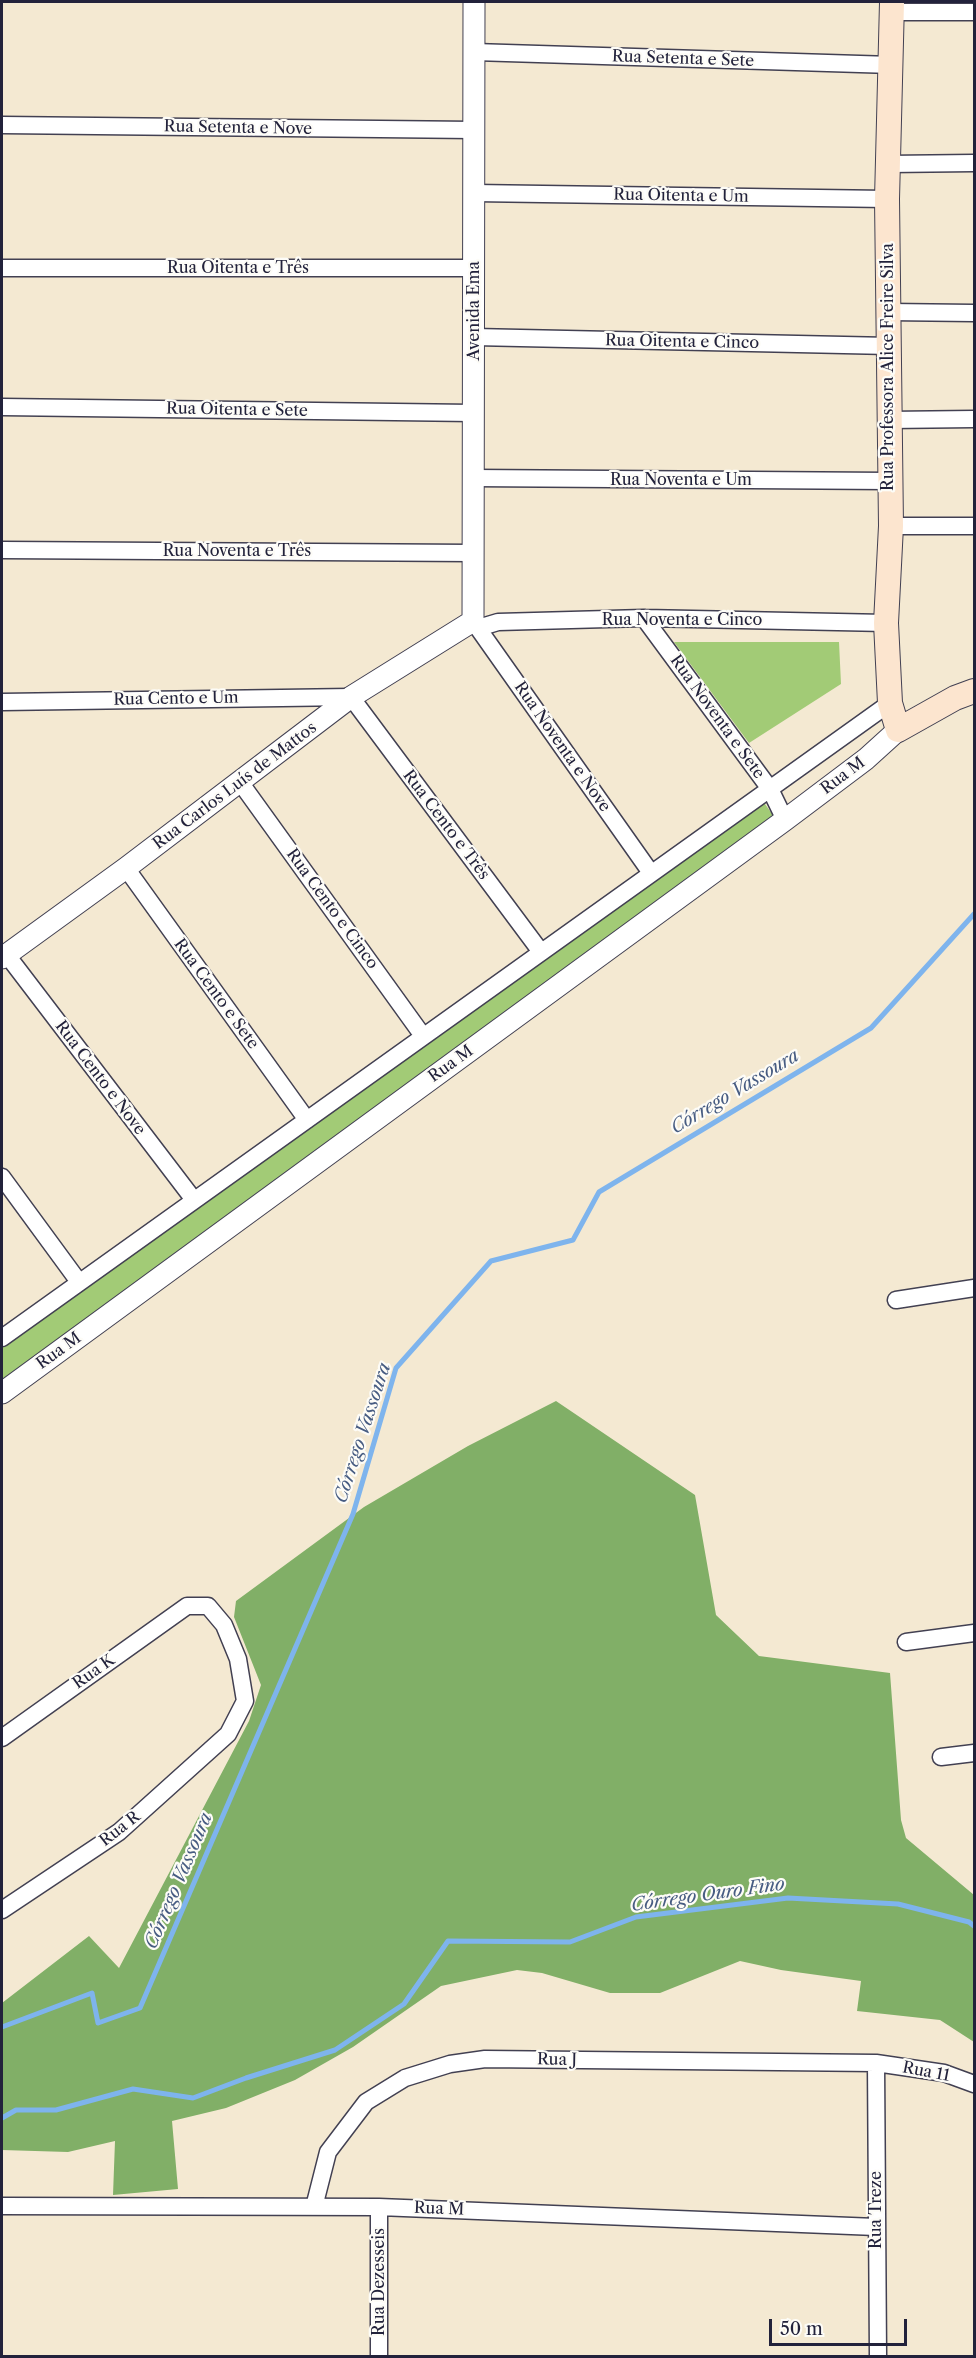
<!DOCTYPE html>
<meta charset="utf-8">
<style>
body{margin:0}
#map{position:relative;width:976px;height:2358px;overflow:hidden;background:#f4e9d2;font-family:"Libre Caslon Text",serif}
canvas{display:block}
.frame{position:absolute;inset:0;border:3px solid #22223b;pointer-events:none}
.scale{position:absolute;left:769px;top:2319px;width:138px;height:27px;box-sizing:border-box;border:3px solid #22223b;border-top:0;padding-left:8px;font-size:18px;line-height:21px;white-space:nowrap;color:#22223b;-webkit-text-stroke:4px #fdfcf7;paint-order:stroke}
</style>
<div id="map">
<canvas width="976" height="2358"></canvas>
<div class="frame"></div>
<div class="scale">50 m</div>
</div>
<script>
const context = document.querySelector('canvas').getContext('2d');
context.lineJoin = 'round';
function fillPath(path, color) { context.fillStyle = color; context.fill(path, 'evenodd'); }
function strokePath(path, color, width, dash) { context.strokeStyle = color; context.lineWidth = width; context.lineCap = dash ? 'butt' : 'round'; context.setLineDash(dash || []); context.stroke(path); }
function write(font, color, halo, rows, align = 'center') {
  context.font = font + ' "Libre Caslon Text",serif'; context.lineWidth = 4.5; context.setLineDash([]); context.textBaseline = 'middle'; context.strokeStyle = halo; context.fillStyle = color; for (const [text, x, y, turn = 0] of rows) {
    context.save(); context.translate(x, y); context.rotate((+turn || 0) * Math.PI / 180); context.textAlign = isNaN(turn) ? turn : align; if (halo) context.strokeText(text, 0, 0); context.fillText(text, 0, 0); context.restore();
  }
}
fillPath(new Path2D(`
 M 674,642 L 839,642 L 841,684 L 749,743 Z
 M 760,797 L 775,818 L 2,1387 L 2,1345 Z`), '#a2cb76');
fillPath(new Path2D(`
 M 556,1401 L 695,1495 L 716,1615 L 759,1656 L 890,1673 L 901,1820 L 906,1838 L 974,1895 L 974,2042 L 940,2020 L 857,2011 L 861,1981 L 781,1970 L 740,1961 L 660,1993 L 610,1993 L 542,1973 L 517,1970 L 441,1986 L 353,2047 L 295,2080 L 226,2108 L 172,2121 L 178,2189 L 113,2195 L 115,2141 L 68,2152 L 2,2150 L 2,2003 L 89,1936 L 119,1968 L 249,1721 L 261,1685 L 234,1617 L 236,1601 L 364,1507 L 468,1446 Z`), '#81af67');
strokePath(new Path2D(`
 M 2,2027 L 92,1993 L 98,2023 L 140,2008 L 353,1514 L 396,1368 L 491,1261 L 573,1240 L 599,1192 L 871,1028 L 974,914
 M 2,2118 L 16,2110 L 56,2110 L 133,2089 L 193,2098 L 246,2078 L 335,2050 L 404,2004 L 448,1941 L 570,1942 L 636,1917 L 788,1898 L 898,1904 L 969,1922 L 974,1926`), '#7eb4ed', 5);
const minor = new Path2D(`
 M 892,12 L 974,12
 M 474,52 L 892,65
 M 2,125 L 474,130
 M 888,164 L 974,163
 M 474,193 L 887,199
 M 2,268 L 474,268
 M 888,312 L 974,313
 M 474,337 L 890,346
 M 2,407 L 473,413
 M 888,420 L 974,419
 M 473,478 L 889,481
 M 891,526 L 974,526
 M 2,550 L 473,553
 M 644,618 L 770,789 L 785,820
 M 473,621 L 651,873
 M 478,628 L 498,622 L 644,618 L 886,623
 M 2,702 L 351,697 L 541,952
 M 240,782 L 423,1036
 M 126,868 L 307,1120
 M 7,955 L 194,1200
 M 2,1177 L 79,1282
 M 896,1300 L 974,1288
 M 2,1338 L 890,703
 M 906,1642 L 974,1633
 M 2,1738 L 187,1606 L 208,1606 L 224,1625 L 238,1659 L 245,1701 L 228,1734 L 119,1832 L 2,1910
 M 941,1757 L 974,1753
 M 876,2063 L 878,2356
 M 2,2206 L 379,2207 L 876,2227
 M 314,2207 L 328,2152 L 366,2102 L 405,2078 L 450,2064 L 485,2059 L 876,2063 L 944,2073 L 974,2084
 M 379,2207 L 379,2356`);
const tertiary = new Path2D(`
 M 2,958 L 126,868 L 351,697 L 473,621 L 474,2
 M 2,1393 L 785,820 L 866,759 L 898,730`);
const secondary = new Path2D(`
 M 892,2 L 887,199 L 891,526 L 886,623 L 890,703 L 898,730 L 955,698 L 974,691`);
strokePath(minor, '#424052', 19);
strokePath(tertiary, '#424052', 23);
strokePath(secondary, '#424052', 26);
strokePath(minor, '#fff', 16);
strokePath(tertiary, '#fff', 21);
strokePath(secondary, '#fce5cf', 24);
write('16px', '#22223b', '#fdfcf7', [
 ["Rua Setenta e Sete",683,59,2],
 ["Rua Setenta e Nove",238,128,1],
 ["Rua Oitenta e Um",681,196,1],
 ["Rua Oitenta e Três",238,268],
 ["Avenida Ema",474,311,-90],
 ["Rua Oitenta e Cinco",682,342,1],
 ["Rua Professora Alice Freire Silva",888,367,-90],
 ["Rua Oitenta e Sete",237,410,1],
 ["Rua Noventa e Um",681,480],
 ["Rua Noventa e Três",237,551],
 ["Rua Noventa e Cinco",682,620],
 ["Rua Cento e Um",176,699,-1],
 ["Rua Noventa e Sete",717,717,54],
 ["Rua Noventa e Nove",562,747,55],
 ["Rua M",843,776,-37],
 ["Rua Carlos Luís de Mattos",235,786,-37],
 ["Rua Cento e Três",446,825,53],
 ["Rua Cento e Cinco",332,909,54],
 ["Rua Cento e Sete",216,994,54],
 ["Rua M",451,1064,-36],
 ["Rua Cento e Nove",100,1078,53],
 ["Rua M",59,1351,-36],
 ["Rua K",94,1672,-35],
 ["Rua R",120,1829,-38],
 ["Rua J",557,2060,1],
 ["Rua 11",926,2072,11],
 ["Rua M",439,2209,2],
 ["Rua Treze",876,2210,-90],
 ["Rua Dezesseis",379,2282,-90]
]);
write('italic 18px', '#475c82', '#fdfcf7', [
 ["Córrego Vassoura",735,1092,-31],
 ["Córrego Vassoura",363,1433,-72],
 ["Córrego Vassoura",179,1881,-67],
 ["Córrego Ouro Fino",708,1895,-8]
]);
</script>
